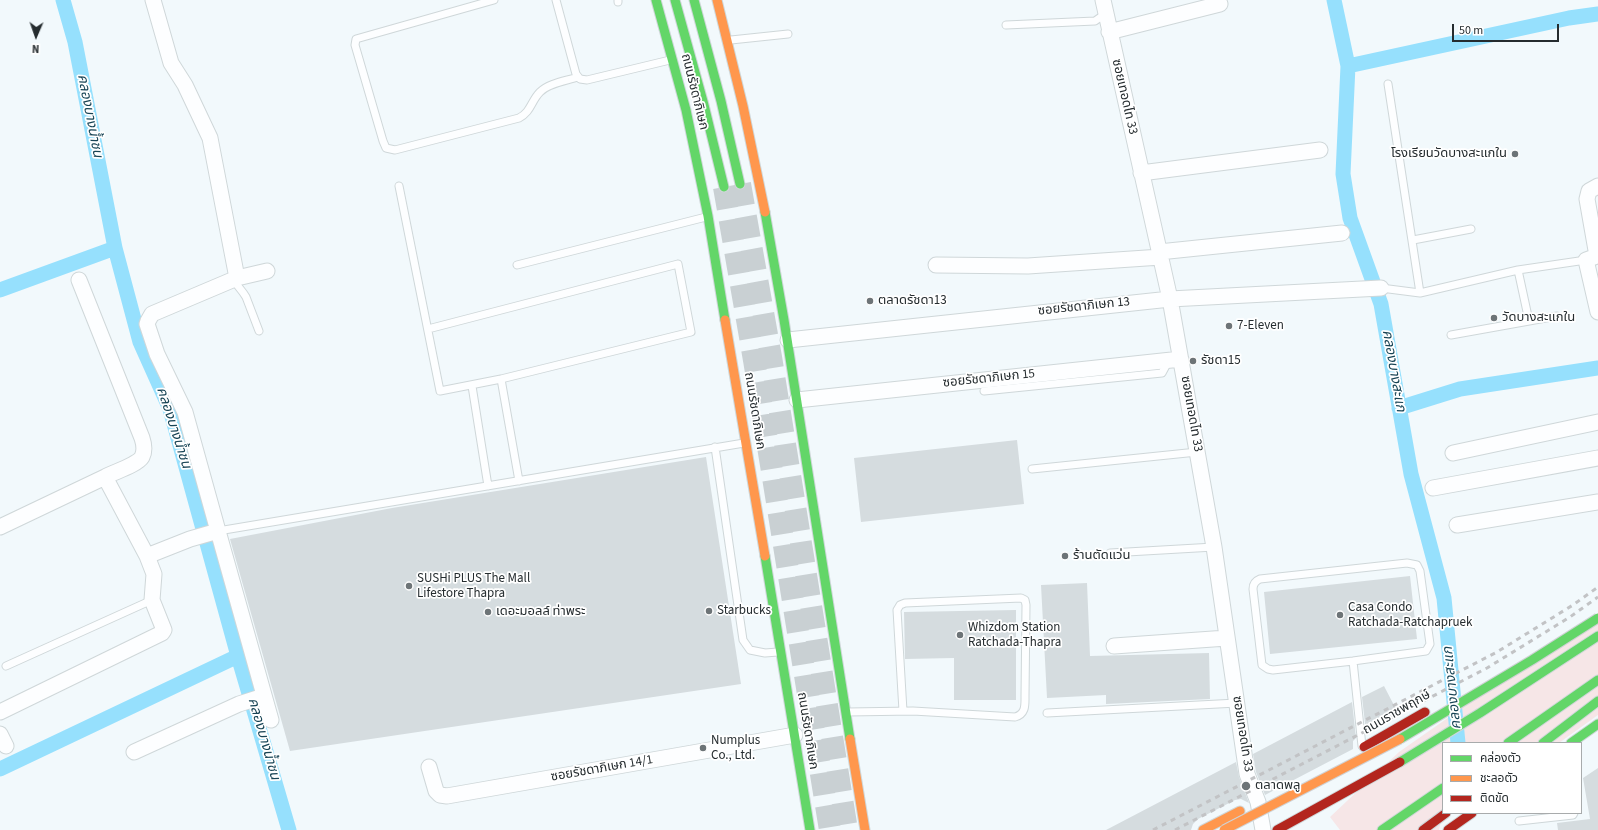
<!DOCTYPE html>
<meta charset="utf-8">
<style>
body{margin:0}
#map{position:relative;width:1598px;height:830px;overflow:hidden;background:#f2f9fc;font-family:"Source Sans 3","Noto Sans Thai",sans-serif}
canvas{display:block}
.legend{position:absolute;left:1442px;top:742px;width:140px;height:72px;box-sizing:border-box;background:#fff;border:1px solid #a8abac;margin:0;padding:5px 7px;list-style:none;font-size:12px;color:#252c2f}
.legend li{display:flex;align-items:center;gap:8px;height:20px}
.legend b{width:20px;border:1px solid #a8abac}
.north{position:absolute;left:16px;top:16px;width:40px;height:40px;-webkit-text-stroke:3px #fff;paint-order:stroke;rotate:182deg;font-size:11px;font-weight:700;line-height:16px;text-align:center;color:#252c2f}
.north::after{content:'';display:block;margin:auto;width:14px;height:18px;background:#252c2f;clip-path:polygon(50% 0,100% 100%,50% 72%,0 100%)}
.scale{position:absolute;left:1452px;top:24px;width:107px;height:18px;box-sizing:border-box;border:2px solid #252c2f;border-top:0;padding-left:5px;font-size:12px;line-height:14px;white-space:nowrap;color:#252c2f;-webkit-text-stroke:3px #fff;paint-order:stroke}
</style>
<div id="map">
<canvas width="1598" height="830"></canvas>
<ul class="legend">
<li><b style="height:5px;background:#63d668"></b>คล่องตัว</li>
<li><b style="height:5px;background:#ff974d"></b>ชะลอตัว</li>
<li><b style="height:5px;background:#b3261e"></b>ติดขัด</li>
</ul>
<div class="north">N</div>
<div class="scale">50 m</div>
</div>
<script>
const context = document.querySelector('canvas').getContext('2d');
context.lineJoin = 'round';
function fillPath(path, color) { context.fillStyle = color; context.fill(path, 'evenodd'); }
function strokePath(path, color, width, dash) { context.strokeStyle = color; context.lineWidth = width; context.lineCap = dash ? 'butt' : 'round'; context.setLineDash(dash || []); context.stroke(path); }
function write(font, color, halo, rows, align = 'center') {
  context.font = font + ' "Source Sans 3","Noto Sans Thai",sans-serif'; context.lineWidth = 3.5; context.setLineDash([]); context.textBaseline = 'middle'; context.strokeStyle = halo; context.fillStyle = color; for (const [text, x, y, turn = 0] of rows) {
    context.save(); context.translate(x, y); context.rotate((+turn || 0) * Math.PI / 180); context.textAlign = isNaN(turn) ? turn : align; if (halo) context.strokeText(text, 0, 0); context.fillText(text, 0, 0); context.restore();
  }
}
fillPath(new Path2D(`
 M 1598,613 L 1598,715 L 1559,743 L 1443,743 L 1443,813 L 1439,830 L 1340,830 L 1330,817 L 1399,752 Z`), '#f6e6e7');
strokePath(new Path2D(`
 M 63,0 L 75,42 L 115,248 L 140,342 L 170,409 L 238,656 L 289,830
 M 1334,0 L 1348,66 L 1343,174 L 1350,218 L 1381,304 L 1411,474 L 1444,598 L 1458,743
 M 1348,66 L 1569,18 L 1598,14
 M 0,290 L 115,248
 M 1399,408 L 1460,389 L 1598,368
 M 0,769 L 238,656`), '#96e0fd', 15);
fillPath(new Path2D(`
 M 1017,440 L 1024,504 L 861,522 L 854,458 Z
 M 706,457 L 741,684 L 290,751 L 230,539 L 392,508 Z
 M 1410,576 L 1417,639 L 1270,654 L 1264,592 Z
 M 1087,583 L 1090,656 L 1209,653 L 1210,699 L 1106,704 L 1106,695 L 1047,698 L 1041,585 Z
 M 1016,610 L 1016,700 L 954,700 L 954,658 L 905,659 L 904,612 Z
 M 1384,686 L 1398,713 L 1366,732 L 1362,697 Z
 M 1352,702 L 1356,738 L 1353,741 L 1353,749 L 1265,795 L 1256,772 L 1253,754 Z
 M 1236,762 L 1239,777 L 1249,803 L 1241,799 L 1235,800 L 1198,819 L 1193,824 L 1191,830 L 1106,830 Z
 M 1598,768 L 1598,830 L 1558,830 L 1557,823 L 1590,819 L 1583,778 Z`), '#d5dcdf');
strokePath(new Path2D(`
 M 740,184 L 771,357 L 847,830
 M 724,187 L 754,360 L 830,830`), '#c9d0d3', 22, [22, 11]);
const lane = new Path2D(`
 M 494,0 L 356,39 L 355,45 L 383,141 L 386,148 L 395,150 L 519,118 C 531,112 531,101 540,92 C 549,83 566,81 578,77
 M 556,0 L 576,74 L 580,79 L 587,80 L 670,60
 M 618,0 L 618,2
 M 1006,25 L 1095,21 L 1105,14
 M 731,40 L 788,34
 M 1388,84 L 1420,293
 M 399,186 L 440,391 L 501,379 L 691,332 L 678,264 L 428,329
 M 1413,240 L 1471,229
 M 517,265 L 706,217
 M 1518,270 L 1529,321
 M 233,279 C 237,286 242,290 246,297 L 259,331
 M 1381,288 L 1420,293 L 1518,270 L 1586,260
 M 1451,335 L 1557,316
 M 501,379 L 519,481
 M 472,386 L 488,486
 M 984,391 L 1162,373 L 1169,360
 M 715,447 L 743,640 L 750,650 L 765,653 L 778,652
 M 1032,469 L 1197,452
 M 218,531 L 744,443
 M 1110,553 L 1214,547
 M 1407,563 L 1417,565 L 1420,571 L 1430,644 L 1426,651 L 1353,661 L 1273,670 L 1268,669 L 1262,665 L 1253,589 C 1253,584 1255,581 1260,579 Z
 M 1353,661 L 1362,746
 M 6,666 L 152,600
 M 848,712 L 913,711 L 1015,717 C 1026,714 1025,705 1025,696 L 1026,605 L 1025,600 L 1021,598 L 905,603 L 900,605 L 897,610 L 903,711
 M 1047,713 L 1237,703
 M 1519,821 L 1573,815 L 1574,813`);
const street = new Path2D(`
 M 1103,0 L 1170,299 L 1214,547 L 1247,774 L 1258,802 L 1263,830
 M 1109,32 L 1220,4
 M 1141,173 L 1320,150
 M 1598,186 L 1589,191 L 1587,199 L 1597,256 L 1586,260 L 1598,312
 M 1159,252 L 1342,233
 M 936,265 L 1028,266 L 1161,257
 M 237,278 L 267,271
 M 788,340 L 1170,299 L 1381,288
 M 797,400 L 1181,359
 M 1453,453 L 1598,422
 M 1433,488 L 1598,458
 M 1457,525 L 1598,502
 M 0,527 L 105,477
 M 218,531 L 271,720
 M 147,556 L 190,539 L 218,531 L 185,412 L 157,354 L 147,324 L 148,321 L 152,314 L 237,278 L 210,138 L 185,85 L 171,63 L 153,0
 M 1114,646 L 1227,638
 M 0,712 L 162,633 L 164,630 L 152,600 L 154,574 L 147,556 L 105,477 C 114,472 137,465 142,457 C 145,451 144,444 142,438 L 79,280
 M 0,734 L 6,746
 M 134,752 L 239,704 L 264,696
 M 429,767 L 436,791 L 440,795 L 447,796 L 795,735`);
const fast = new Path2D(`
 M 656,0 L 686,110 L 708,216 L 725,320
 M 675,0 L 704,105 L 724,187
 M 694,0 L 721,101 L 740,184
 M 765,212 L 784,320 L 850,739
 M 765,556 L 810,830
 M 1508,743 L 1598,680
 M 1543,743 L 1598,701
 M 1571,743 L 1598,724
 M 1400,762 L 1480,713 L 1598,636
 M 1382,830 L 1443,788`);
const slow = new Path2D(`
 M 717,0 L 743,106 L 765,212
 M 725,320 L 765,556
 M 850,739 L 865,830
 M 1203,830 L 1240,811`);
const jam = new Path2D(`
 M 1364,747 L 1425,712
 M 1277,830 L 1400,762
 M 1423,830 L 1446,813
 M 1448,830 L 1472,813`);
strokePath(lane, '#cfd7d9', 9);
strokePath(street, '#cfd7d9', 17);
strokePath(fast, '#cfd7d9', 11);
strokePath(slow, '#cfd7d9', 11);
strokePath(jam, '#cfd7d9', 11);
strokePath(lane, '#fdfeff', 7);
strokePath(street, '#fdfeff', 15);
strokePath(fast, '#63d668', 9);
strokePath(slow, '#ff974d', 9);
strokePath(jam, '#b3261e', 9);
strokePath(new Path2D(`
 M 1153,830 L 1497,652 L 1573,605 L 1598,587
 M 1175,830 L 1487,668 L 1570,617 L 1598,597`), '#c2c3c5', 3, [5, 5]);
const fastBridge = new Path2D(`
 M 1400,739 L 1532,660 L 1598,618`);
const slowBridge = new Path2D(`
 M 1224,830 L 1400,739`);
strokePath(fastBridge, '#cfd2d5', 11, []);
strokePath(slowBridge, '#cfd2d5', 11, []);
strokePath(fastBridge, '#63d668', 9);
strokePath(slowBridge, '#ff974d', 9);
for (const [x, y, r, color] of [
 [1515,154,4,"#6d7477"],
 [870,301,4,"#6d7477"],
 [1494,318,4,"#6d7477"],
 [1229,326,4,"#6d7477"],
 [1193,361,4,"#6d7477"],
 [1065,556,4,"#6d7477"],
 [409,586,4,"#6d7477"],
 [709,611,4,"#6d7477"],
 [488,612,4,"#6d7477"],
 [1340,615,4,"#6d7477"],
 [960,635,4,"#6d7477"],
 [703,748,4,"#6d7477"],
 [1246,786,5,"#6d7477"]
]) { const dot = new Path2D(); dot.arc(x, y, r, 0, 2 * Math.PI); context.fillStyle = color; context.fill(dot); strokePath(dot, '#fff', 1.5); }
write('13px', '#252c2f', '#fff', [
 ["ถนนรัชดาภิเษก",694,92,76],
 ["ซอยเทอดไท 33",1124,97,77],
 ["ซอยรัชดาภิเษก 13",1084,307,-6],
 ["ซอยรัชดาภิเษก 15",989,379,-6],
 ["ถนนรัชดาภิเษก",754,411,81],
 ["ซอยเทอดไท 33",1191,414,80],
 ["ถนนราชพฤกษ์",1397,713,-30],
 ["ถนนรัชดาภิเษก",807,731,81],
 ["ซอยเทอดไท 33",1242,734,81],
 ["ซอยรัชดาภิเษก 14/1",602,769,-10]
]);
write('13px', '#252c2f', '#fff', [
 ["โรงเรียนวัดบางสะแกใน",1507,154,"right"],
 ["ตลาดรัชดา13",878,301],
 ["วัดบางสะแกใน",1502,318],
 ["7-Eleven",1237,326],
 ["รัชดา15",1201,361],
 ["ร้านตัดแว่น",1073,556],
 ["SUSHi PLUS The Mall",417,579],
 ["Lifestore Thapra",417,594],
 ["Casa Condo",1348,608],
 ["Ratchada-Ratchapruek",1348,623],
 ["Starbucks",717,611],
 ["เดอะมอลล์ ท่าพระ",496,612],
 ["Whizdom Station",968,628],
 ["Ratchada-Thapra",968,643],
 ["Numplus",711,741],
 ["Co., Ltd.",711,756],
 ["ตลาดพลู",1255,786]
], 'left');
write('italic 14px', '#174455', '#fff', [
 ["คลองบางน้ำชน",89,116,79],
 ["คลองบางสะแก",1393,371,80],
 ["คลองบางน้ำชน",173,428,72],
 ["คลองบางสะแก",1453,688,-96],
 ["คลองบางน้ำชน",263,739,74]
]);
</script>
